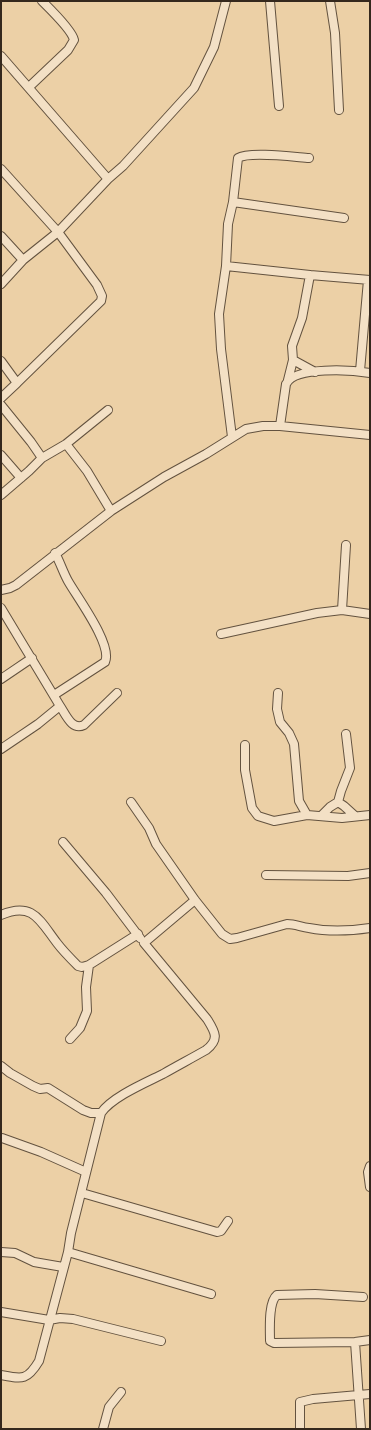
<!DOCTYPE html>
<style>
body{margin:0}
#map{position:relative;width:371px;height:1430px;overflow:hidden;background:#ecd0a6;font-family:"EB Garamond",serif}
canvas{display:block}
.frame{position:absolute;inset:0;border:2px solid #35281d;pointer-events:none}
</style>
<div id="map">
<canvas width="371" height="1430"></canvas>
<div class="frame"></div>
</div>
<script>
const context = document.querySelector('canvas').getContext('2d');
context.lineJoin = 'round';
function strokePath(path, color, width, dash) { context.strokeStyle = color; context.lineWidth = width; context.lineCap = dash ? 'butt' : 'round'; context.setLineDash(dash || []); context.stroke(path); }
const minor = new Path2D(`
 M 270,1 L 279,106
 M 330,1 L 335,33 L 339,110
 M 1,56 L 108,179
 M 29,87 L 68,50 L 74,40 C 72,30 50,9 42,1
 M 1,169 L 58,232 L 97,285 L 102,296 L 101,301 L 17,383
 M 233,202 L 344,218
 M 1,236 L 23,260
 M 226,266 L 310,275 L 370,280
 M 1,284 L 23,260 L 58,232 L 108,179 L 123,166 L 194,88 L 214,47 L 226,1
 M 293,360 L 315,372
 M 1,361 L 17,383 L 1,398
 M 360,371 L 368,280
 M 288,380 L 293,360 L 292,346 L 302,318 L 310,275
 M 1,405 L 31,442 L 42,458 L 66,444 L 108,410
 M 280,426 L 286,384 C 295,366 352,370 370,373
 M 232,437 L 221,349 L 219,314 L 226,266 L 228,224 L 233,202 L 238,158 C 249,151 295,157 309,158
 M 66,444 L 87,471 L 111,511
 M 1,455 L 21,478
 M 1,495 L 29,471 L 42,458
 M 1,590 L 10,588 L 16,585 L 111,511 L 164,477 L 206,454 L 246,429 L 263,426 L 280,426 L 370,435
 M 1,608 L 60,706 L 38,724 L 1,749
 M 342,610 L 346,545
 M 221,634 L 317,613 L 342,610 L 370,614
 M 1,679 L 32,658
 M 278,693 L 277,709 L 280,722 L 289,733 L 294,744 L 299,801 L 307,815
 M 54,695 L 105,662 C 113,645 77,597 68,581 C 63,572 60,562 55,553
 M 60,706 C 66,715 72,731 84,725 L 117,693
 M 346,734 L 350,768 L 341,791 L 338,802 L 344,806 L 355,816
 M 245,745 L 245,770 L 252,808 L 258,816 L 274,821 L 307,815 L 342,818 L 370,815
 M 131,802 L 149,828 L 156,844 L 195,900 L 222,934 L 230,939 L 237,938 L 287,924 C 295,924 301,927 309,928 C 329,932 350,931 370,928
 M 321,816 L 330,807 L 338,802
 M 63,842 L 106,893 L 140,938
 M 266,875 L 348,876 L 370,873
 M 1,915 C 33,901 40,921 57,943 C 63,951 71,959 78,966 L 82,967 L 89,965 L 138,934
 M 70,1039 L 80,1028 L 87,1011 L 86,987 L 89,965
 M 1,1066 L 10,1073 L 33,1086 L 40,1089 L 48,1088 L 83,1110 L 91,1113 L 101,1113
 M 2,1138 L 41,1152 L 86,1172
 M 370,1166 L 368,1172 L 370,1187
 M 82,1193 L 217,1232 L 221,1231 L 228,1221
 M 1,1252 L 15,1253 L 34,1262 L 63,1267
 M 68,1252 L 211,1294
 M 363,1297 L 315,1294 L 277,1295 C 268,1302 270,1330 270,1341 L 274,1343 L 355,1342 L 370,1340
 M 1,1312 L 49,1320 L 60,1318 L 73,1319 L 161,1341
 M 355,1342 L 361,1429
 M 1,1375 C 22,1379 27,1381 39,1361 L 68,1252 L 71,1233 L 101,1113 C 112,1097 145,1083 163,1074 C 177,1066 192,1058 206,1050 C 220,1039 215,1032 207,1019 L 144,943 L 195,900
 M 103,1429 L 109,1407 L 121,1392
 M 300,1429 L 300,1402 L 313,1399 L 370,1394`);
strokePath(minor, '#63523f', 10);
strokePath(minor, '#f3e0c5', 8);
</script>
